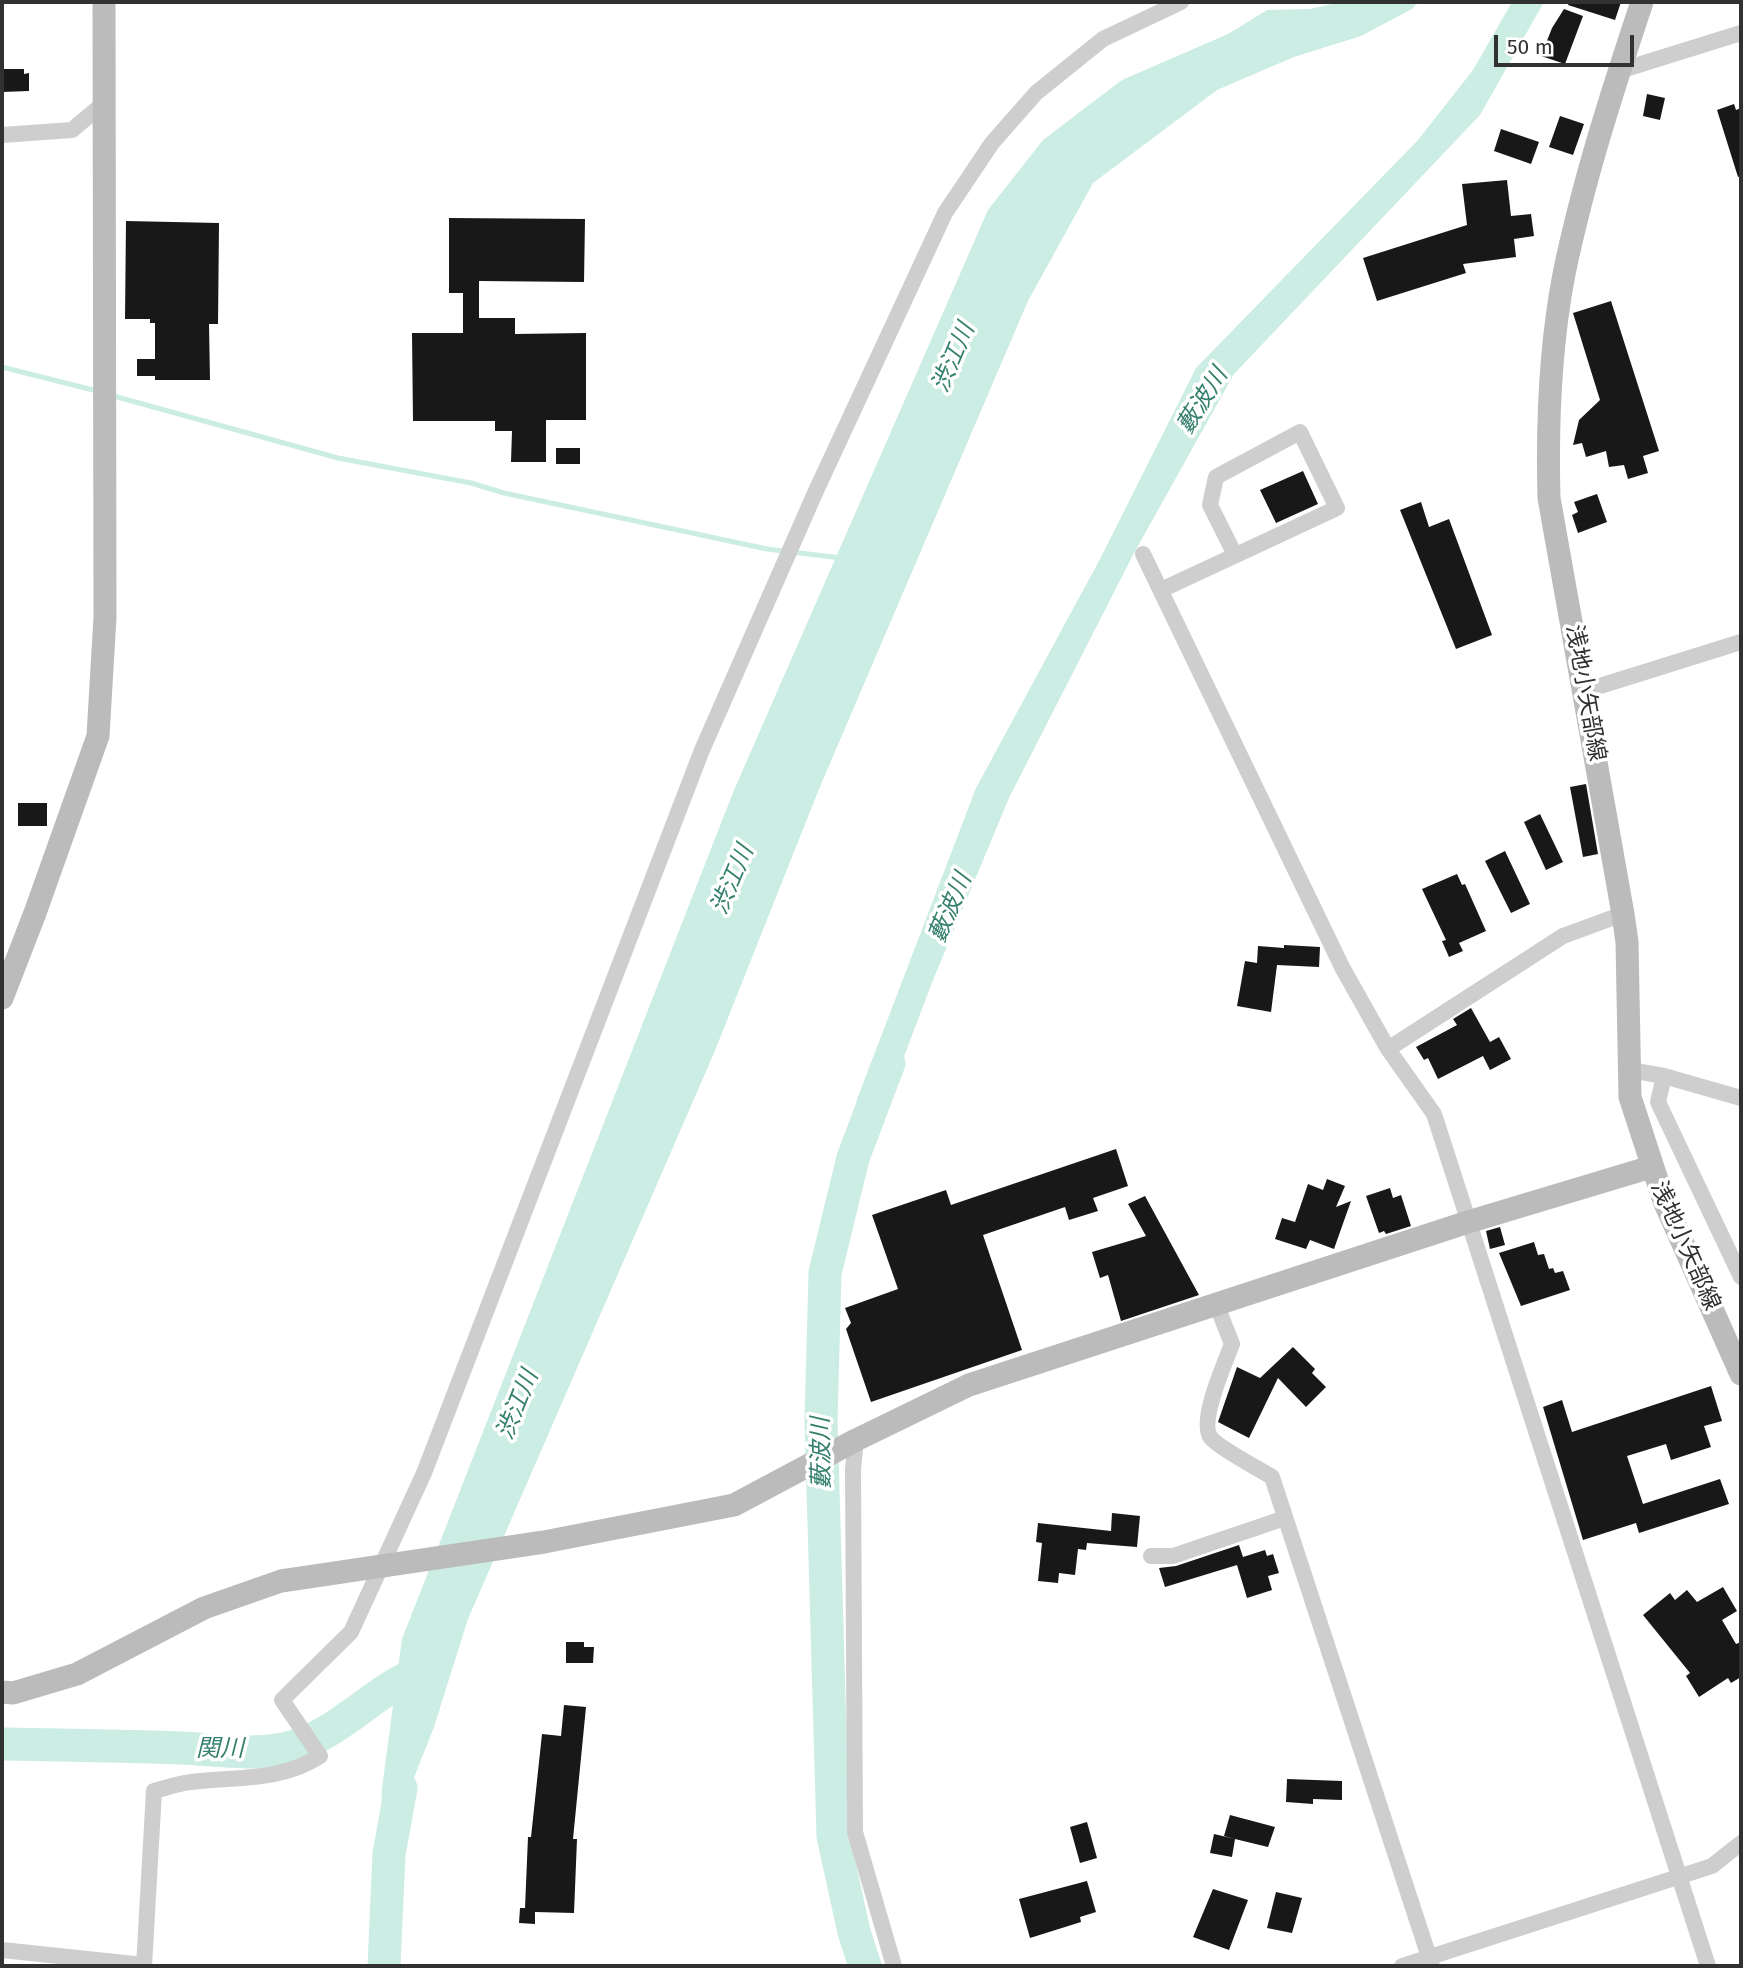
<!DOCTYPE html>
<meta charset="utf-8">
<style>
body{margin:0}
#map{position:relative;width:1743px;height:1968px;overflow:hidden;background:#fff;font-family:"Fira Sans",sans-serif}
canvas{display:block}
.frame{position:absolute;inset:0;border:4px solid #313131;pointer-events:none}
.scale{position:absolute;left:1494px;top:35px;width:140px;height:32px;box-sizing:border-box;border:4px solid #313131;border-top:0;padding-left:9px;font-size:21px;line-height:24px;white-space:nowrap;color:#313131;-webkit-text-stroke:5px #fff;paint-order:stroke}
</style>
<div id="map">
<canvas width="1743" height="1968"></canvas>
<div class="frame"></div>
<div class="scale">50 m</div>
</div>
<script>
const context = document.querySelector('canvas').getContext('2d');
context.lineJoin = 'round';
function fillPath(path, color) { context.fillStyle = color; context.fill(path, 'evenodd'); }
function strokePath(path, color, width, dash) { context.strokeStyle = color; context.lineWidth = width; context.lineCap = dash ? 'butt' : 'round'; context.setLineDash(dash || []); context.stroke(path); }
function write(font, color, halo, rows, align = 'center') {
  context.font = font + ' "Fira Sans","Noto Sans JP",sans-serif'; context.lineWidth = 7; context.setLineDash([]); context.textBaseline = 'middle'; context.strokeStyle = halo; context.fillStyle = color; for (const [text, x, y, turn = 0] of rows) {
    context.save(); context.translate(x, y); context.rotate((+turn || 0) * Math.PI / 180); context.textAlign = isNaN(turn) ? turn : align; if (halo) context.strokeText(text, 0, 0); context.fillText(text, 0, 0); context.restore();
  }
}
fillPath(new Path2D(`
 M 1340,2 L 1418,2 L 1412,9 L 1361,36 L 1294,57 L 1217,90 L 1093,183 L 1028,301 L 819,789 L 714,1053 L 468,1619 L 434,1727 L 379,1866 L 382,1788 L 402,1639 L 734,790 L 988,210 L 1043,140 L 1122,80 L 1228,34 L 1267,10 L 1310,9 Z
 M 1512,2 L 1544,2 L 1480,115 L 1234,374 L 1134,553 L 1009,798 L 933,980 L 886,1104 L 856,1102 L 976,788 L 1100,559 L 1196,368 L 1418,140 L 1473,70 Z`), '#ccede4');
strokePath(new Path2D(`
 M 2,367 L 97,391
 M 110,395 L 338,458 L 471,483 L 504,493 L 767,549 L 841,558`), '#ccede4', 5);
strokePath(new Path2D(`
 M 2,1744 C 62,1745 123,1746 183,1748 C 218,1750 262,1757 295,1746 C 342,1731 374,1691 418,1673
 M 384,1966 L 389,1854 L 401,1788
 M 865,1966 L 854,1932 L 833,1836 L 821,1420 L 825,1273 L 853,1158 L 889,1063`), '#ccede4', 33);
fillPath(new Path2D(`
 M 1569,2 L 1621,2 L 1615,20 L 1568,5 Z
 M 1564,9 L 1583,16 L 1565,64 L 1541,56 L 1552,28 Z
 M 2,69 L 24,69 L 24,74 L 29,73 L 29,91 L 2,92 Z
 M 1647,94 L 1665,98 L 1660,120 L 1643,116 Z
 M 1734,104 L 1736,110 L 1741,108 L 1741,176 L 1738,177 L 1717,110 Z
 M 1560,116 L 1584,124 L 1573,155 L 1549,147 Z
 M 1501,129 L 1539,142 L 1531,164 L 1494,151 Z
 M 1507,180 L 1511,216 L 1531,214 L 1534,236 L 1514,239 L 1516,257 L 1463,264 L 1466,273 L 1377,301 L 1363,258 L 1467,225 L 1462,184 Z
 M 449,218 L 585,219 L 584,282 L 479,281 L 479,318 L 515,318 L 515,334 L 586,333 L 586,420 L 546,420 L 546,462 L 511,462 L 512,431 L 495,431 L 495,421 L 413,421 L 412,333 L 463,333 L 463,293 L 449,293 Z
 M 126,221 L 219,223 L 218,324 L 209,324 L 210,380 L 155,380 L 155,376 L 137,376 L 137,359 L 155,359 L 155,323 L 150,323 L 150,319 L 125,319 Z
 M 1611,301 L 1659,451 L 1643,456 L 1648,473 L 1628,479 L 1624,465 L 1609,467 L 1606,451 L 1586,457 L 1582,443 L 1573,445 L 1579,420 L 1600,400 L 1573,313 Z
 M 556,448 L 580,448 L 580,464 L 556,464 Z
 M 1303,471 L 1318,504 L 1276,523 L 1260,490 Z
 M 1597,494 L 1607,522 L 1578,533 L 1572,515 L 1578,512 L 1574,502 Z
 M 1421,502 L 1429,527 L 1449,519 L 1492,635 L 1456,649 L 1400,510 Z
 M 1586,784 L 1598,854 L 1583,857 L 1570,787 Z
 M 18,803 L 47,803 L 47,826 L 18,826 Z
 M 1540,814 L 1563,862 L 1546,870 L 1524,822 Z
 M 1505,851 L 1530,904 L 1511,913 L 1485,861 Z
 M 1457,874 L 1462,885 L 1465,884 L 1486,931 L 1459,943 L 1463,951 L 1449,957 L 1442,941 L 1446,940 L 1422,889 Z
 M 1284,945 L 1320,947 L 1319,967 L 1277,965 L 1271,1012 L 1237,1006 L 1245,961 L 1257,963 L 1258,946 L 1284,948 Z
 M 1471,1008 L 1490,1042 L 1499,1037 L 1511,1059 L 1490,1070 L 1483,1056 L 1438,1079 L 1428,1058 L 1424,1060 L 1416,1047 L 1457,1025 L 1453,1019 Z
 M 1116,1149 L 1128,1186 L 1093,1198 L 1098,1211 L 1069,1220 L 1065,1207 L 983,1235 L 1022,1350 L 871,1402 L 846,1329 L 851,1323 L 845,1308 L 898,1289 L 872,1215 L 946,1190 L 951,1205 Z
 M 1327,1179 L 1345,1186 L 1336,1207 L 1351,1201 L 1334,1249 L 1310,1240 L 1306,1249 L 1275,1239 L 1282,1218 L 1295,1222 L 1308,1184 L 1323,1190 Z
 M 1390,1188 L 1393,1198 L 1401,1195 L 1411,1226 L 1386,1234 L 1384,1231 L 1379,1233 L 1366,1196 Z
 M 1145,1196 L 1199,1295 L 1121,1321 L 1108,1275 L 1100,1278 L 1092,1252 L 1146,1236 L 1128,1204 Z
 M 1500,1227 L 1505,1245 L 1490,1249 L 1486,1231 Z
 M 1534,1242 L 1538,1255 L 1544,1254 L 1549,1269 L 1553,1268 L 1555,1273 L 1563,1271 L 1570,1290 L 1521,1306 L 1499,1253 Z
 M 1293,1347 L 1315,1369 L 1312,1373 L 1326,1387 L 1306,1407 L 1278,1378 L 1249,1438 L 1218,1422 L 1237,1367 L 1260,1378 Z
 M 1711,1386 L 1722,1421 L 1704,1426 L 1711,1447 L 1671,1460 L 1666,1444 L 1627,1456 L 1643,1504 L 1720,1479 L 1729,1504 L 1639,1533 L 1636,1523 L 1583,1540 L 1543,1407 L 1562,1400 L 1572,1432 Z
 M 1112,1513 L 1140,1516 L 1137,1547 L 1087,1543 L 1086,1550 L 1078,1549 L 1075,1575 L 1059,1573 L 1058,1583 L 1038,1581 L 1042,1543 L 1036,1542 L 1038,1523 L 1111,1531 Z
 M 1239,1545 L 1243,1557 L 1265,1550 L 1267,1556 L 1273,1554 L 1279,1573 L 1268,1576 L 1272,1590 L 1247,1598 L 1237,1565 L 1165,1587 L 1159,1568 L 1176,1566 Z
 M 1723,1587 L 1737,1611 L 1722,1620 L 1736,1644 L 1741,1642 L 1741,1677 L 1731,1683 L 1728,1678 L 1699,1697 L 1686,1676 L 1690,1673 L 1643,1615 L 1670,1593 L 1675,1600 L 1687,1590 L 1697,1602 Z
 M 566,1642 L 584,1642 L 584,1647 L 594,1647 L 593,1663 L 566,1663 Z
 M 564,1705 L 586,1707 L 573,1839 L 577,1839 L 574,1913 L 535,1912 L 535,1924 L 519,1923 L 520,1908 L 525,1908 L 528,1837 L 531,1837 L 542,1734 L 561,1736 Z
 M 1287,1779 L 1342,1781 L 1342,1800 L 1313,1799 L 1313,1804 L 1286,1802 Z
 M 1230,1815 L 1275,1827 L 1268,1847 L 1235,1839 L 1232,1857 L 1210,1853 L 1214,1834 L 1235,1839 L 1224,1836 Z
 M 1087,1822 L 1097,1858 L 1080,1863 L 1070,1827 Z
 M 1087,1881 L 1096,1912 L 1080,1917 L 1081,1922 L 1030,1938 L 1019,1899 Z
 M 1213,1889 L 1248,1900 L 1229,1950 L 1193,1937 Z
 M 1276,1892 L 1302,1898 L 1292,1933 L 1267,1928 Z`), '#181818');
strokePath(new Path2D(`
 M 1619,71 L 1741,33
 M 2,135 L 72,130 L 103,104
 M 1143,554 L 1342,967 L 1388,1049 L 1434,1114 L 1708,1966
 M 1161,590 L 1337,508 L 1300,432 L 1216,477 L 1210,505 L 1235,555
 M 1584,691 L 1741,642
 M 1388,1049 L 1563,936 L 1623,914
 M 1630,1070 L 1664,1076 L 1741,1098
 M 1664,1076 L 1658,1102 L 1741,1277
 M 1217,1306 L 1232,1344 C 1225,1363 1198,1422 1211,1438 C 1219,1448 1259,1469 1272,1477 L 1432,1966
 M 856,1440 L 853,1469 L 855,1832 L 894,1966
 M 1151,1556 L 1173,1556 L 1285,1518
 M 2,1950 L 144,1965
 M 144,1966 L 154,1791 C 166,1788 179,1783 191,1782 C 237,1776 280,1782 320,1756 L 282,1700 L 351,1632 L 424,1473 L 702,750 L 815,493 L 945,213 L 992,143 L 1036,93 L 1103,39 L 1181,2
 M 1402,1966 L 1712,1866 L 1741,1843`), '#cecece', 16);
strokePath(new Path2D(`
 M 1642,2 C 1612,92 1583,182 1564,274 C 1550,347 1547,424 1549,498 L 1623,914 L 1627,942 L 1630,1097 L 1664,1201 L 1741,1374
 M 2,998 L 35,913 L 98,736 L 105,617 L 104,2
 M 2,1692 L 13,1693 L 77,1674 L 204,1608 L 281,1581 L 544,1542 L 734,1505 L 856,1440 L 969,1385 L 1468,1222 L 1651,1167`), '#bbb', 23);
write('23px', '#313131', '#fff', [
 ["浅地小矢部線",1585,693,80],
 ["浅地小矢部線",1685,1246,66]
]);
write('italic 24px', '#36816d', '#fff', [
 ["渋江川",954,358,-67],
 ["藪波川",1203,401,-58],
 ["渋江川",733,880,-67],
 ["藪波川",951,908,-67],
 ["渋江川",518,1405,-68],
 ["藪波川",822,1453,-91],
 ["関川",220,1749]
]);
</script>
